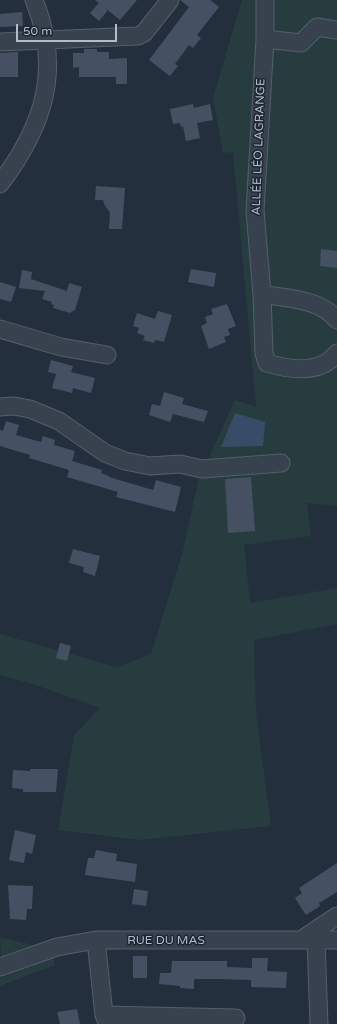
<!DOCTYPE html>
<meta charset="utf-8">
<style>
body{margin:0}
#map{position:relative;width:337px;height:1024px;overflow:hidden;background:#242f3e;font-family:"Varela Round",sans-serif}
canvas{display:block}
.scale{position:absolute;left:16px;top:24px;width:101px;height:18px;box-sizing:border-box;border:2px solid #b4bcc9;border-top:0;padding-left:5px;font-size:12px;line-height:14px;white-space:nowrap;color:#b4bcc9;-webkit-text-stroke:3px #1d2633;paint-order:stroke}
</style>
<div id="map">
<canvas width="337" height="1024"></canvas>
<div class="scale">50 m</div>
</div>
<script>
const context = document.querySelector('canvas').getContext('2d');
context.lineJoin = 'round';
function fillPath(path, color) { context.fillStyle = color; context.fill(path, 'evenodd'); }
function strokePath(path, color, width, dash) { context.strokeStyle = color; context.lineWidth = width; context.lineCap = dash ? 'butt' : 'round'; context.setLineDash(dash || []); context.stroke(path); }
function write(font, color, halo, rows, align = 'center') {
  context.font = font + ' "Varela Round",sans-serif'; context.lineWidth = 3; context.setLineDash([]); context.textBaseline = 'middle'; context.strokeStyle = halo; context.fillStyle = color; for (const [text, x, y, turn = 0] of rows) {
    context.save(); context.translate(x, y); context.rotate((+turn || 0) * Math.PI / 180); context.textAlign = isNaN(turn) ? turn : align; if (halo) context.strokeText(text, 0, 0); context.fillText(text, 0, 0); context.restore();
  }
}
fillPath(new Path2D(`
 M 242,0 L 337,0 L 337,506 L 307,503 L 311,536 L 244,545 L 250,603 L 337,588 L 337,624 L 254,640 L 256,712 L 271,826 L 140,840 L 58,830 L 74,735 L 100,708 L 33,684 L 0,675 L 0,634 L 117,667 L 151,654 L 183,551 L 198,481 L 235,400 L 256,407 L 233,152 L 223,153 L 213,98 Z
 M 0,937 L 33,945 L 1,957 Z
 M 53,958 L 55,965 L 0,986 L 0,978 Z`), '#263c3f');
fillPath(new Path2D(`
 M 235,413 L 265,422 L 263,446 L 221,447 Z`), '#394c67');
fillPath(new Path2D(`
 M 95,0 L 137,0 L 120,20 Z
 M 180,0 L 210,0 L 219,7 L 197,35 L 201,38 L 193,48 L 189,45 L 175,64 L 178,66 L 170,76 L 149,60 L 189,7 Z
 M 99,3 L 108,10 L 99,21 L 90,13 Z
 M 22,12 L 23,26 L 0,27 L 0,14 Z
 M 84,49 L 97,49 L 97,52 L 109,52 L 109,59 L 127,58 L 127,84 L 116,84 L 116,77 L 79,77 L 79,67 L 73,68 L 73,53 L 84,53 Z
 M 18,52 L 18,77 L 0,77 L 0,53 Z
 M 193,104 L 194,108 L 210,104 L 213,120 L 197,123 L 200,138 L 186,141 L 183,126 L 181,127 L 180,123 L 173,124 L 170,109 Z
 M 96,186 L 125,188 L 122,229 L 109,229 L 110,212 L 105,206 L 103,200 L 95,200 Z
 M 321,249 L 337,251 L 337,268 L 320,266 Z
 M 191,269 L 216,273 L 214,287 L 188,282 Z
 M 22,270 L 32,272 L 31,279 L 67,291 L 69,283 L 82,287 L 75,310 L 70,313 L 53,308 L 54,305 L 51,304 L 52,302 L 42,299 L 45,291 L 19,288 Z
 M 0,282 L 16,287 L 11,302 L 0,299 Z
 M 227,304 L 236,326 L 228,329 L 230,335 L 224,337 L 226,342 L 209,349 L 201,326 L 207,323 L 205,317 L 213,314 L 211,309 Z
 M 158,311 L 172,315 L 164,342 L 155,340 L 154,343 L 143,340 L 145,336 L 137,333 L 139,328 L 133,326 L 137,313 L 155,319 Z
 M 51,360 L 73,366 L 71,372 L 95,378 L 91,393 L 73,388 L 72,393 L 52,388 L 56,374 L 48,372 Z
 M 164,392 L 184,398 L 182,404 L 208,411 L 204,422 L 173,414 L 170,422 L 149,415 L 152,404 L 160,406 Z
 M 6,421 L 19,425 L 16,435 L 41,442 L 43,436 L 55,440 L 54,445 L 75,451 L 72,461 L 102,470 L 101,473 L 109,476 L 109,477 L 153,490 L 156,480 L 181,487 L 175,512 L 116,497 L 118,492 L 67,477 L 69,470 L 29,458 L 30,455 L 0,446 L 0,430 L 3,431 Z
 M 251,477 L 255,531 L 228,533 L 225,479 Z
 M 73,549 L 100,556 L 95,576 L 83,572 L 84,567 L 69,563 Z
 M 60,643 L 71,646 L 67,661 L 56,658 Z
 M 30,769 L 58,769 L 56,792 L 23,792 L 23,789 L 12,788 L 13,770 L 30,771 Z
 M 15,830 L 36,835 L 32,854 L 26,852 L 24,863 L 9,860 Z
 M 96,850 L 117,854 L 116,861 L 137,864 L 135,882 L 85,875 L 88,858 L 94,858 Z
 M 337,863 L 337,892 L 319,903 L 320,906 L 306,915 L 295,898 L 302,893 L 299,888 Z
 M 8,885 L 33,886 L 32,909 L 27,909 L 26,920 L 10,919 Z
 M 134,889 L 148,891 L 146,906 L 132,904 Z
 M 133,956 L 147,956 L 147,978 L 133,978 Z
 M 252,958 L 268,958 L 267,971 L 287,972 L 286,988 L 251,987 L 251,980 L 220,979 L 194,979 L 194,989 L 180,988 L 180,986 L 159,984 L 160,973 L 171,973 L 172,961 L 227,961 L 227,967 L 252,968 Z
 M 77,1009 L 80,1024 L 60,1024 L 57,1012 Z`), '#455162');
const minor = new Path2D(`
 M 265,0 L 265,39 L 255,211 L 262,294 L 264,353 L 267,363 C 290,370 320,375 337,353
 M 265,39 L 301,43 L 317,27 L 337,30
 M 0,42 L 138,36 L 144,33 L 170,0
 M 0,184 C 43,127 63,70 34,0
 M 262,294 C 288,299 319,298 337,320
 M 0,329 L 61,347 L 107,355
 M 0,407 L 14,406 L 30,409 L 59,421 L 105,453 L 125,461 L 150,466 L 180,464 L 202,469 L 281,463
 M 96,940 L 104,1015 L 108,1024
 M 301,940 L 337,916
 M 316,940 L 319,1024
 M 0,967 L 57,947 L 96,940 L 337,940
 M 104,1015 L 236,1018`);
strokePath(minor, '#565f6c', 19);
strokePath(minor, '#38414e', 17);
write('12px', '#b4bcc9', '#1d2633', [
 ["ALLÉE LÉO LAGRANGE",259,147,-88],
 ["RUE DU MAS",166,941]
]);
</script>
